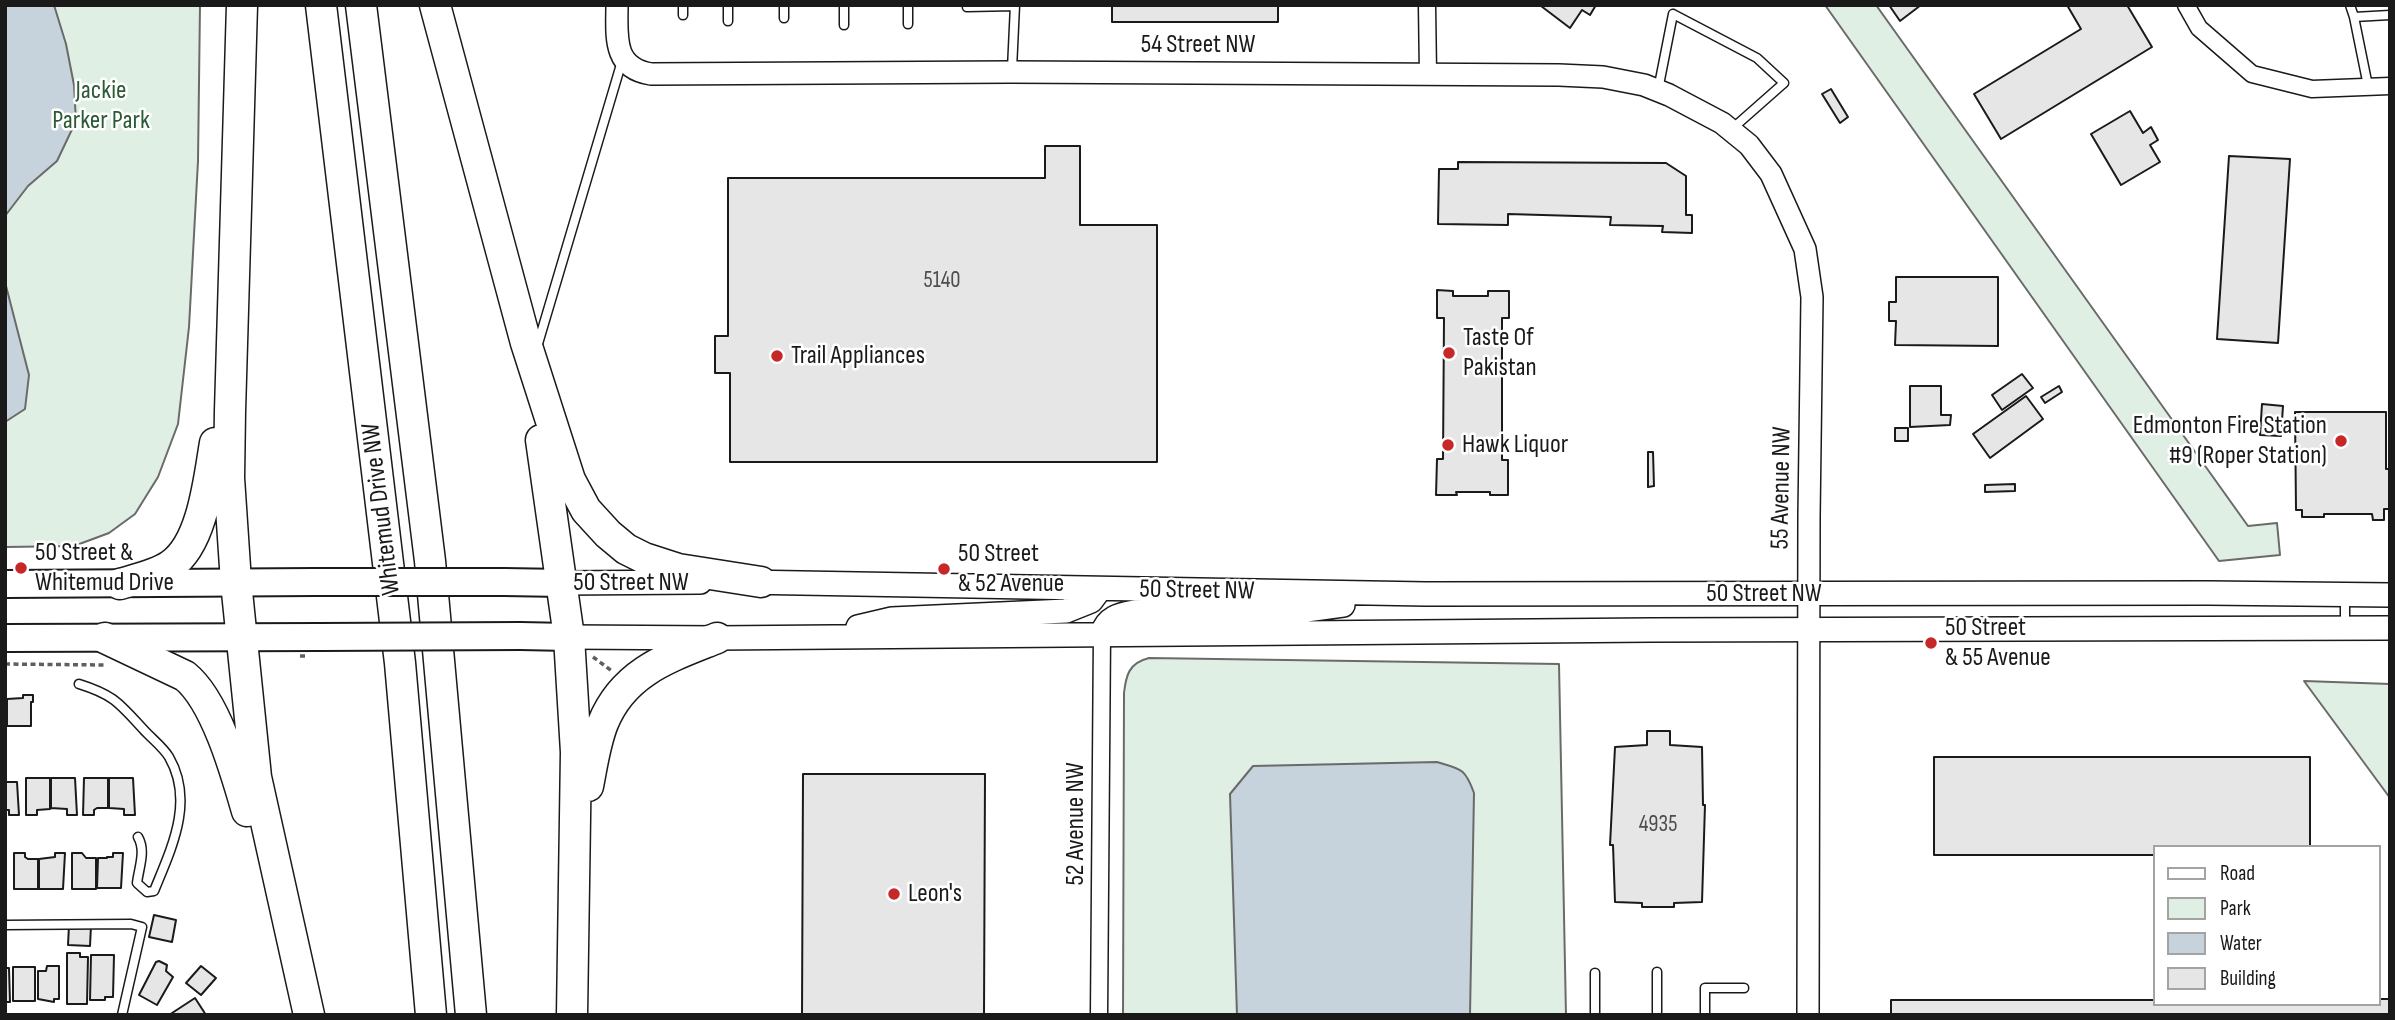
<!DOCTYPE html>
<style>
body{margin:0}
#map{position:relative;width:2395px;height:1020px;overflow:hidden;background:#fff;font-family:"Sofia Sans Condensed",sans-serif}
canvas{display:block}
.frame{position:absolute;inset:0;border:7px solid #1a1a1a;pointer-events:none}
.legend{position:absolute;left:2153px;top:845px;width:228px;height:161px;box-sizing:border-box;background:#fff;border:2px solid #a3a3a3;margin:0;padding:9px 12px;list-style:none;font-size:21px;color:#1a1a1a}
.legend li{display:flex;align-items:center;gap:14px;height:35px}
.legend b{width:35px;border:2px solid #a3a3a3}
</style>
<div id="map">
<canvas width="2395" height="1020"></canvas>
<div class="frame"></div>
<ul class="legend">
<li><b style="height:9px;background:#fff"></b>Road</li>
<li><b style="height:19px;background:#e0efe3"></b>Park</li>
<li><b style="height:19px;background:#c6d2dc"></b>Water</li>
<li><b style="height:19px;background:#e6e6e6"></b>Building</li>
</ul>
</div>
<script>
const context = document.querySelector('canvas').getContext('2d');
context.lineJoin = 'round';
function fillPath(path, color) { context.fillStyle = color; context.fill(path, 'evenodd'); }
function strokePath(path, color, width, dash) { context.strokeStyle = color; context.lineWidth = width; context.lineCap = dash ? 'butt' : 'round'; context.setLineDash(dash || []); context.stroke(path); }
function write(font, color, halo, rows, align = 'center') {
  context.font = font + ' "Sofia Sans Condensed",sans-serif'; context.lineWidth = 5; context.setLineDash([]); context.textBaseline = 'middle'; context.strokeStyle = halo; context.fillStyle = color; for (const [text, x, y, turn = 0] of rows) {
    context.save(); context.translate(x, y); context.rotate((+turn || 0) * Math.PI / 180); context.textAlign = isNaN(turn) ? turn : align; if (halo) context.strokeText(text, 0, 0); context.fillText(text, 0, 0); context.restore();
  }
}
const green = new Path2D(`
 M 5,5 L 200,5 L 198,161 L 189,327 L 178,424 L 158,477 L 135,514 L 109,533 L 74,546 L 5,547 Z
 M 1825,5 L 1876,5 L 2248,526 L 2277,523 L 2280,555 L 2219,561 Z
 M 1149,658 L 1559,664 L 1566,1015 L 1123,1015 L 1124,693 C 1126,675 1129,663 1149,658 Z
 M 2304,681 L 2390,684 L 2390,798 Z`);
fillPath(green, '#e0efe3');
strokePath(green, '#6a6a6a', 2);
const water = new Path2D(`
 M 5,5 L 54,5 L 66,44 L 74,85 L 76,121 L 57,161 L 28,186 L 5,216 Z
 M 5,282 L 29,375 L 25,409 L 5,422 Z
 M 1437,762 C 1461,769 1465,768 1474,793 L 1470,1015 L 1237,1015 L 1230,794 L 1253,766 Z`);
fillPath(water, '#c6d2dc');
strokePath(water, '#6a6a6a', 2);
const building = new Path2D(`
 M 1112,5 L 1278,5 L 1278,22 L 1112,22 Z
 M 1596,5 L 1590,15 L 1582,10 L 1570,28 L 1541,6 Z
 M 1889,5 L 1921,5 L 1900,21 Z
 M 2067,5 L 2127,5 L 2152,47 L 2001,139 L 1974,94 L 2081,29 Z
 M 1831,89 L 1848,117 L 1840,123 L 1822,94 Z
 M 2130,111 L 2143,133 L 2151,127 L 2158,140 L 2150,145 L 2160,162 L 2121,185 L 2091,134 Z
 M 1045,146 L 1080,146 L 1080,225 L 1157,225 L 1157,462 L 730,462 L 730,373 L 715,373 L 715,336 L 728,336 L 728,178 L 1045,178 Z
 M 2229,156 L 2290,159 L 2278,343 L 2217,339 Z
 M 1458,162 L 1666,163 L 1686,176 L 1686,215 L 1692,215 L 1692,233 L 1662,232 L 1663,226 L 1610,225 L 1611,217 L 1508,214 L 1508,225 L 1438,224 L 1439,169 L 1458,169 Z
 M 1896,277 L 1998,277 L 1998,346 L 1895,345 L 1896,321 L 1889,321 L 1889,302 L 1896,302 Z
 M 1437,290 L 1453,291 L 1453,296 L 1488,296 L 1488,291 L 1509,291 L 1509,318 L 1502,318 L 1502,460 L 1508,460 L 1508,495 L 1490,495 L 1490,492 L 1456,492 L 1457,495 L 1436,495 L 1437,459 L 1443,459 L 1444,318 L 1437,318 Z
 M 2022,374 L 2033,388 L 2002,410 L 1992,395 Z
 M 1910,386 L 1941,386 L 1941,415 L 1951,415 L 1950,425 L 1910,427 Z
 M 2059,386 L 2062,392 L 2045,403 L 2041,397 Z
 M 2026,396 L 2043,419 L 1990,458 L 1973,434 Z
 M 2262,404 L 2283,406 L 2281,436 L 2260,435 Z
 M 2295,412 L 2386,412 L 2386,469 L 2390,469 L 2390,509 L 2384,509 L 2384,520 L 2373,520 L 2372,514 L 2324,514 L 2324,517 L 2302,517 L 2302,510 L 2296,510 Z
 M 1895,428 L 1908,428 L 1908,441 L 1895,441 Z
 M 1648,452 L 1653,452 L 1654,486 L 1648,487 Z
 M 2015,484 L 2015,491 L 1985,492 L 1985,485 Z
 M 23,695 L 33,695 L 33,702 L 31,702 L 31,726 L 7,726 L 7,699 L 23,698 Z
 M 1647,731 L 1670,731 L 1670,745 L 1702,747 L 1703,805 L 1705,805 L 1702,902 L 1674,903 L 1674,907 L 1642,907 L 1642,903 L 1615,902 L 1613,845 L 1610,845 L 1615,747 L 1647,745 Z
 M 1934,757 L 2310,757 L 2310,847 L 2155,847 L 2155,855 L 1934,855 Z
 M 803,774 L 985,774 L 984,1015 L 802,1015 Z
 M 26,778 L 50,778 L 50,809 L 37,810 L 37,815 L 26,815 Z
 M 51,778 L 75,778 L 77,815 L 67,815 L 67,809 L 51,808 Z
 M 84,778 L 108,778 L 108,808 L 97,808 L 94,810 L 94,815 L 83,815 Z
 M 109,778 L 133,778 L 135,815 L 124,815 L 124,809 L 109,808 Z
 M 5,782 L 17,782 L 19,815 L 9,815 L 9,810 L 5,810 Z
 M 14,853 L 25,853 L 25,857 L 28,859 L 38,859 L 38,889 L 14,889 Z
 M 55,853 L 65,853 L 63,889 L 39,889 L 39,859 L 55,857 Z
 M 72,853 L 82,853 L 86,858 L 96,858 L 96,889 L 72,889 Z
 M 113,853 L 123,853 L 121,888 L 97,888 L 98,858 L 107,858 L 107,857 L 113,857 Z
 M 154,915 L 176,920 L 172,942 L 149,937 Z
 M 69,925 L 91,926 L 90,946 L 68,945 Z
 M 67,953 L 80,953 L 80,957 L 88,957 L 87,1004 L 67,1004 Z
 M 91,955 L 114,955 L 113,997 L 105,997 L 105,1000 L 90,1000 Z
 M 159,961 L 167,965 L 166,971 L 173,977 L 157,1005 L 139,995 L 156,962 Z
 M 47,966 L 59,966 L 59,999 L 54,999 L 54,1002 L 38,999 L 38,971 L 46,971 Z
 M 201,966 L 216,978 L 201,995 L 186,983 Z
 M 13,967 L 35,967 L 35,1001 L 13,1001 Z
 M 5,968 L 9,968 L 10,1002 L 5,1002 Z
 M 195,998 L 206,1015 L 169,1015 Z
 M 2379,999 L 2390,999 L 2390,1015 L 1891,1015 L 1891,1000 L 2155,1000 L 2155,1004 L 2379,1004 Z`);
fillPath(building, '#e6e6e6');
strokePath(building, '#1a1a1a', 2);
const service = new Path2D(`
 M 784,5 L 784,18
 M 844,5 L 844,25
 M 967,5 L 967,7 L 1015,6
 M 2350,5 L 2354,17
 M 683,15 L 683,5
 M 728,21 L 728,5
 M 908,24 L 908,5
 M 1012,69 L 1015,5
 M 2368,86 L 2354,17 L 2390,15
 M 1658,90 L 1673,14 L 1757,58 L 1784,83 L 1733,128
 M 537,347 L 622,61
 M 2345,597 L 2345,626
 M 79,684 C 114,695 119,703 143,729 C 151,738 163,747 169,757 C 195,802 171,849 154,891 L 147,892 L 137,883 C 139,867 146,851 138,837
 M 5,925 L 131,924 L 142,927 L 122,1015
 M 1595,973 L 1595,1015
 M 1657,1012 L 1657,972
 M 1705,1015 L 1705,988 L 1744,988`);
const minor = new Path2D(`
 M 1427,5 L 1428,74
 M 2186,5 L 2199,28 L 2252,74 L 2312,89 L 2390,86
 M 1099,1015 L 1102,634`);
const tertiary = new Path2D(`
 M 617,5 C 617,35 612,68 651,74 L 1011,72 L 1559,75 L 1603,77 L 1644,85 L 1669,95 L 1722,123 L 1749,145 L 1771,174 L 1805,249 L 1812,297 L 1809,516 L 1808,1015`);
const secondary = new Path2D(`
 M 744,582 L 1426,594 L 2208,593 L 2390,595
 M 563,583 L 700,582
 M 858,627 L 892,619 L 1066,611 L 1091,601 L 1100,589
 M 1102,634 C 1107,617 1119,615 1135,612 L 1306,610 L 1343,605
 M 569,637 L 717,638 L 1651,630 L 2390,628`);
const primary = new Path2D(`
 M 504,582 L 563,583
 M 5,584 L 315,582
 M 520,636 L 569,637
 M 5,638 L 320,637`);
const motorway = new Path2D(`
 M 242,5 L 230,411 L 229,478 L 236,582 L 256,777 L 309,1015
 M 321,5 L 400,663 L 431,1015
 M 361,5 L 430,561 L 471,1015
 M 435,5 L 526,343 L 570,480 L 586,510 L 608,534 L 626,549 L 644,558 L 678,569 L 761,582
 M 541,440 L 569,637 L 576,752 L 572,1015
 M 120,584 C 137,579 157,575 171,565 C 203,543 209,478 215,443
 M 105,638 L 185,676 C 216,701 236,773 247,811
 M 588,786 C 592,766 595,743 603,723 C 624,671 670,657 717,638`);
strokePath(service, '#1a1a1a', 11);
strokePath(minor, '#1a1a1a', 19);
strokePath(tertiary, '#1a1a1a', 24);
strokePath(secondary, '#1a1a1a', 26);
strokePath(primary, '#1a1a1a', 30);
strokePath(motorway, '#1a1a1a', 33);
strokePath(new Path2D(`
 M 593,657 L 612,671
 M 5,664 L 106,665`), '#5f5f5f', 3.5, [5, 3.5]);
strokePath(service, '#fff', 8);
strokePath(minor, '#fff', 16);
strokePath(tertiary, '#fff', 21);
strokePath(secondary, '#fff', 23);
strokePath(primary, '#fff', 26);
strokePath(motorway, '#fff', 30);
const primaryBridge = new Path2D(`
 M 315,582 L 504,582
 M 320,637 L 520,636`);
strokePath(primaryBridge, '#1a1a1a', 30, []);
strokePath(new Path2D(`
 M 300,656 L 308,656`), '#5f5f5f', 3.5, [5, 3.5]);
strokePath(primaryBridge, '#fff', 26);
for (const [x, y, r, color] of [
 [1449,353,7,"#c62828"],
 [777,356,7,"#c62828"],
 [2341,441,7,"#c62828"],
 [1448,445,7,"#c62828"],
 [21,568,7,"#c62828"],
 [944,569,7,"#c62828"],
 [1931,643,7,"#c62828"],
 [894,894,7,"#c62828"]
]) { const dot = new Path2D(); dot.arc(x, y, r, 0, 2 * Math.PI); context.fillStyle = color; context.fill(dot); strokePath(dot, '#fff', 2.5); }
write('23px', '#4d4d4d', null, [
 ["5140",942,281],
 ["4935",1658,825]
]);
write('26px', '#1a1a1a', '#fff', [
 ["54 Street NW",1198,45],
 ["55 Avenue NW",1782,488,-89],
 ["Whitemud Drive NW",382,509,-97],
 ["50 Street NW",631,583],
 ["50 Street NW",1197,591,1],
 ["50 Street NW",1764,594],
 ["52 Avenue NW",1076,824,-90]
]);
write('26px', '#2b5a34', '#fff', [
 ["Jackie",101,91],
 ["Parker Park",101,121]
]);
write('26px', '#1a1a1a', '#fff', [
 ["Taste Of",1463,338],
 ["Pakistan",1463,368],
 ["Trail Appliances",791,356],
 ["Edmonton Fire Station",2327,426,"right"],
 ["#9 (Roper Station)",2327,456,"right"],
 ["Hawk Liquor",1462,445],
 ["50 Street &",35,553],
 ["Whitemud Drive",35,583],
 ["50 Street",958,554],
 ["& 52 Avenue",958,584],
 ["50 Street",1945,628],
 ["& 55 Avenue",1945,658],
 ["Leon's",908,894]
], 'left');
</script>
